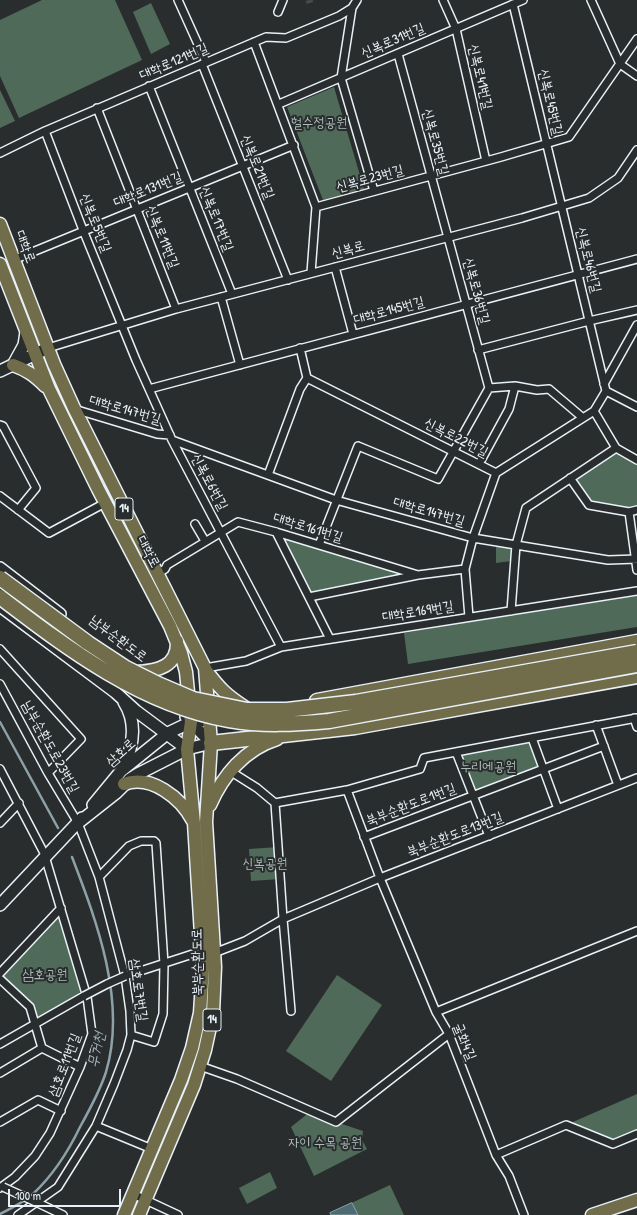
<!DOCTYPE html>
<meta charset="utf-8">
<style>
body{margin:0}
#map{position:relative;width:637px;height:1215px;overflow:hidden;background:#2a2d2e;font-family:"Patrick Hand",sans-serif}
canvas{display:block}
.scale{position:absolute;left:8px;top:1189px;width:113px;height:18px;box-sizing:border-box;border:2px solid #e8f1f8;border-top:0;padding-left:5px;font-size:12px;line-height:14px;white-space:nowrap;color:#e8f1f8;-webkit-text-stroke:3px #2a2d2e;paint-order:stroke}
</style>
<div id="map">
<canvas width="637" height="1215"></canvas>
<div class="scale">100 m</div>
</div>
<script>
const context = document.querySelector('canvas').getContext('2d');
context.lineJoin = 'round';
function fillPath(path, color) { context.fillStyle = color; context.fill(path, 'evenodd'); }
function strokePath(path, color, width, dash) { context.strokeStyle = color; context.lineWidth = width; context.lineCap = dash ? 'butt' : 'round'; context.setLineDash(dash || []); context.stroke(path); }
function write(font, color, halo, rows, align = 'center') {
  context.font = font + ' "Patrick Hand","Poor Story",sans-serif'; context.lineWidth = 4; context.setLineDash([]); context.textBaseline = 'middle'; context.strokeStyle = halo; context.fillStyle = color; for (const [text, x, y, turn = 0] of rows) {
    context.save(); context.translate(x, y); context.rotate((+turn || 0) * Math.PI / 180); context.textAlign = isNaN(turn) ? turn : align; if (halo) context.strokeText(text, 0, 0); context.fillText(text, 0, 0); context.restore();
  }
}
fillPath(new Path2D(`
 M 42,0 L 115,0 L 142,60 L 19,118 L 0,76 L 0,20 Z
 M 151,3 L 170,44 L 151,54 L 133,12 Z
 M 334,87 L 364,189 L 323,200 L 287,107 Z
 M 0,90 L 15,121 L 0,128 Z
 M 617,452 L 637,463 L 637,506 L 627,508 L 590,503 L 574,480 Z
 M 276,532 L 418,575 L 309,597 Z
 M 496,545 L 512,547 L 511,561 L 496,563 Z
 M 637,593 L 637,627 L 408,664 L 404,633 Z
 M 532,738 L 543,769 L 473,795 L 456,752 Z
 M 278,847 L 280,879 L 251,881 L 249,849 Z
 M 60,915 L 81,991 L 76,996 L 37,1019 L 2,977 Z
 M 337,975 L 382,1005 L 331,1081 L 286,1051 Z
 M 637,1094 L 637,1134 L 613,1144 L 566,1125 Z
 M 311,1111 L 336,1122 L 363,1131 L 362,1140 L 367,1149 L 314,1176 L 291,1127 Z
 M 270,1172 L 277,1188 L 247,1204 L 239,1188 Z
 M 390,1185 L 404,1215 L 331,1215 L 330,1213 Z`), '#4f6a59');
const water = new Path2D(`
 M 352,1203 L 358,1215 L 331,1215 L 330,1213 Z`);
fillPath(water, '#4e6b73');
strokePath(water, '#8ca1a8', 1);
strokePath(new Path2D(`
 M 0,722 L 58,828
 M 0,1214 C 12,1208 24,1202 33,1194 C 52,1176 69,1150 80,1127 C 90,1109 100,1091 106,1072 C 127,1002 97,922 72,857`), '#8ca1a8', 2.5);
strokePath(new Path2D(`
 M 309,0 L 310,3`), '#464a4c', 7, [7, 3.5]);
const minor = new Path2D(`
 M 178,0 L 206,62
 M 443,0 L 456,29 L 486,161
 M 591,0 L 620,64 L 637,76
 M 513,4 L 606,391 L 637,407
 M 352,8 L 341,78 L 374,191
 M 278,12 L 283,0
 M 254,42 L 316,207 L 311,273
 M 202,64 L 288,280
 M 149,86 L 232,294
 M 279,104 L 523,0
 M 97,108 L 176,309
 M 45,131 L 83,230 L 136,360 L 172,440 L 281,647
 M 0,153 L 45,131 L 266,37 L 286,38 L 339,16 L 352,8 L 357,0
 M 316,207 L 501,157 L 569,137 L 637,39
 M 13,260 L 294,145
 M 335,267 L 353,334
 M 221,297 L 240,365
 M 48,348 L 176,309 L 522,218 L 589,198 L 618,178 L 637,150
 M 300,348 L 307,378 L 496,473 L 594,411 L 606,391
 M 478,350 L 589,321 L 637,310
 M 604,384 L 637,325
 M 489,388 L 515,386 L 537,390 L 549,389 L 583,418
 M 149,389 L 637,259
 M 74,409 L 157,434 L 170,435
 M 0,425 L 3,426 L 36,488 L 18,510
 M 172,440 L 336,500 L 473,538 L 608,560 L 637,559
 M 616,448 L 637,460
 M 479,464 L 509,409 L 515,386
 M 268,475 L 300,389 L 307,378
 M 570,478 L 589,505 L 629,512 L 637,510
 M 0,496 L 49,533 L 105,503
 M 629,512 L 637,570
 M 195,524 L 205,541
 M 276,532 L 330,639
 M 319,545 L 358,446 L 438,479 L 489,388 L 398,54
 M 157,574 L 165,569 L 167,565 L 238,522 L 276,532 L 418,575
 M 309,597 L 418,575 L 465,569
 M 511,611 L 516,545 L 526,508 L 616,448 L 594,411
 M 469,617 L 465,569 L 473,538 L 496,473
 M 0,649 L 81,739 L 48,773
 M 205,668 L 246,661 L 281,647 L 637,591
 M 0,684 L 48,773 L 78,823 L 99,877 L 125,976 L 130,1011 L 131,1035 L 127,1050 L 114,1084 L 96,1126 L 58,1187 L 18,1215
 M 634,718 L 637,727
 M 596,725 L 618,785
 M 532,738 L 558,809
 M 456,752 L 489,836
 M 0,769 L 44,853 L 87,997 L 92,1034 L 80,1067 L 50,1133 L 35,1156 L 15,1177 L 0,1188
 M 230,771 L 257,788 L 275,803 L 347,790 L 420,769 L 424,758 L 637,718
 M 347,790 L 380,878 L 436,1012 L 449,1034 L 496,1155 L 509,1176 L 524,1215
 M 275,803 L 283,919 L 291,1011
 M 0,823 L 19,803
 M 364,837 L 604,746
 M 99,877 L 129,846 L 141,841 L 154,841 L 156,843 L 164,964 L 163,1014 L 154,1042 L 131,1035
 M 214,953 L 245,941 L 283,919 L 380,878 L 637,778
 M 0,973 L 61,908
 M 125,976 L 202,951
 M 0,979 L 30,1007 L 42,1048
 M 436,1012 L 637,931
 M 0,1044 L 84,996
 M 200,1066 L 237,1079 L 336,1122 L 449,1034
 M 0,1073 L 42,1048 L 80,1067
 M 0,1122 L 38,1100 L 61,1111
 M 96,1126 L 152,1149
 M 496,1155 L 566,1125 L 613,1144 L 637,1134
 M 133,1194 L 178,1215
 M 38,1203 L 63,1215`);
const secondary = new Path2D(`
 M 13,365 L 24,345 L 26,332
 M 0,371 L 48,348
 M 0,568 L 60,614
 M 0,606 L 115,692 L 136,711 L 187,749
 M 122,770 C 133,748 138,724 124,702
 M 93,805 L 121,771 L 168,733 L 191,722 L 209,720
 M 78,823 L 116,793 L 130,779 L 138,774 L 187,749 L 211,743 L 186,717
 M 0,905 L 82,818`);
const primary = new Path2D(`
 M 0,224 L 54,364 L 74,408 L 205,668 L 211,743 L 206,822 L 215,967 L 213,1013 L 205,1050 L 194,1085 L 139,1215
 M 0,264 L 49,389 L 98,489 L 170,626 L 181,653 L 186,672 L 191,722 L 187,749 L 194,823 L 203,967 L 200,1013 L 192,1048 L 181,1080 L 124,1215
 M 13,365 C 27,370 35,376 45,386
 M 205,669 C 220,689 226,695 246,708
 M 137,672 C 157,671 178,667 177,641
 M 124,784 C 151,774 181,798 193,821
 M 210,805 C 223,775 245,749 277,739
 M 592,1215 L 637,1200`);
const motorway = new Path2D(`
 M 317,701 L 637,642
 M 211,743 L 355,727 L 637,676`);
strokePath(minor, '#e8f1f8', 10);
strokePath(secondary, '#e8f1f8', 14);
strokePath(primary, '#e8f1f8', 15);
strokePath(motorway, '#e8f1f8', 17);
strokePath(minor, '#2a2d2e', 7);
strokePath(secondary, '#2a2d2e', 11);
strokePath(primary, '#716d4b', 12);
strokePath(motorway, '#716d4b', 14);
const minorBridge = new Path2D(`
 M 84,996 L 107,984 L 125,976
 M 3,1187 L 38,1203`);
const motorwayBridge = new Path2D(`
 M 0,578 L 88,643 L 126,668 L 158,684 L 193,699 L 247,710 L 287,710 L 356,702 L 637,652
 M 0,597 C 68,649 142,705 229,720 C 262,726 296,724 329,721 L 637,665`);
strokePath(minorBridge, '#e8f1f8', 10, []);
strokePath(motorwayBridge, '#e8f1f8', 17, []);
strokePath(minorBridge, '#2a2d2e', 7);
strokePath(motorwayBridge, '#716d4b', 14);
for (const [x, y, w] of [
 [124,509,18],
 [212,1020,18]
]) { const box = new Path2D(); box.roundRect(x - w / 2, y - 11, w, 22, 3); context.fillStyle = '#2a2d2e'; context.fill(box); strokePath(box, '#e8f1f8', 1); }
write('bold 13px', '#e8f1f8', null, [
 ["14",124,509],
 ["14",212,1020]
]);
write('14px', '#e8f1f8', '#2a2d2e', [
 ["신복로31번길",393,41,-23],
 ["대학로121번길",174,62,-23],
 ["신복로41번길",480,77,77],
 ["신복로45번길",550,102,77],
 ["신복로35번길",435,142,75],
 ["신복로21번길",257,167,68],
 ["신복로23번길",370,179,-15],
 ["대학로131번길",148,190,-22],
 ["신복로17번길",216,219,68],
 ["신복로5번길",95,223,68],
 ["신복로11번길",162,237,68],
 ["대학로",25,247,69],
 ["신복로",348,250,-15],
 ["신복로46번길",588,260,76],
 ["신복로36번길",476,291,75],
 ["대학로145번길",389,311,-15],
 ["대학로147번길",125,410,16],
 ["신복로22번길",456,438,27],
 ["신복로6번길",209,482,62],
 ["대학로147번길",429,512,16],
 ["대학로161번길",308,528,17],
 ["대학로",148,552,62],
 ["대학로169번길",418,612,-9],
 ["남부순환도로",118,639,37],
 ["남부순환도로23번길",50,747,61],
 ["삼호로",121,753,-42],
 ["북부순환도로1번길",411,805,-21],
 ["북부순환도로13번길",455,835,-21],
 ["북부순환도로",198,962,-91],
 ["삼호로7번길",138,990,82],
 ["굴화4길",464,1042,67],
 ["삼호로11번길",65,1065,-69]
]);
write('14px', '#abbbb8', '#2a2d2e', [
 ["헐수정공원",319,123],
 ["누리에공원",488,767],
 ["신복공원",265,864],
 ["삼호공원",45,975],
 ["자이 수목 공원",325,1143]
]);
write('italic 15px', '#a3b5bc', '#2a2d2e', [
 ["무거천",97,1050,-78]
]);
</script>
